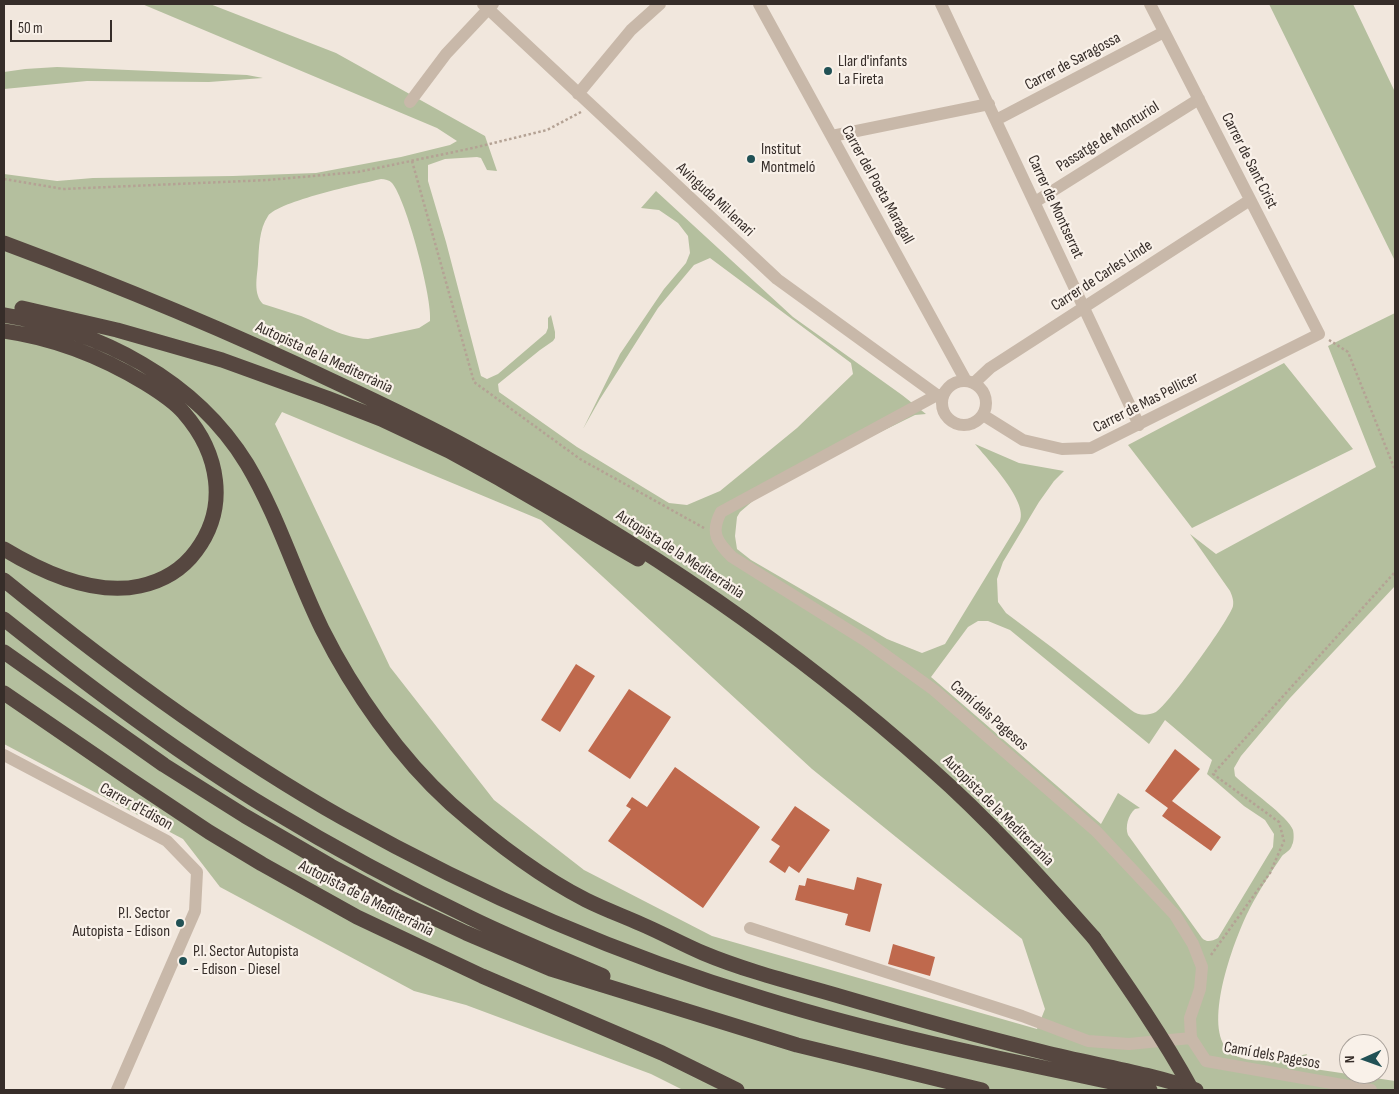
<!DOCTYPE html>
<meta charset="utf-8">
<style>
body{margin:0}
#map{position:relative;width:1399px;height:1094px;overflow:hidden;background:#f1e7dd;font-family:"Sofia Sans Condensed",sans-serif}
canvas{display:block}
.frame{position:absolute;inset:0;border:5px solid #362d29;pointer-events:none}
.north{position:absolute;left:1339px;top:1034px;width:50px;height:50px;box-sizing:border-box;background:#f9f1e9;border:1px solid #aba39c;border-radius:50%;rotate:268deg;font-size:14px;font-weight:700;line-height:20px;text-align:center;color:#362d29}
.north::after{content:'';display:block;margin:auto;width:18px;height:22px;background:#215155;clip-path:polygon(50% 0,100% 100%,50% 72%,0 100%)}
.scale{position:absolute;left:10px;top:20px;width:102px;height:22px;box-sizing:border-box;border:2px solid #362d29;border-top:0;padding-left:6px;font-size:15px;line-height:18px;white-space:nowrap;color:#362d29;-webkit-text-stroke:4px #f9f1e9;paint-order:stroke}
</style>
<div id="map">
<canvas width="1399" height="1094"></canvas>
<div class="frame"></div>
<div class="north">N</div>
<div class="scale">50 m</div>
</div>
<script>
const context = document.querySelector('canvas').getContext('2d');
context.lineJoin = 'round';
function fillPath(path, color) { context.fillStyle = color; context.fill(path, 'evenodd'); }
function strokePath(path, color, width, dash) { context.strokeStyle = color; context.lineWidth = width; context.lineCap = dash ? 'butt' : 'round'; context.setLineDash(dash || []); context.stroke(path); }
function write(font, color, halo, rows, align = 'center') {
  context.font = font + ' "Sofia Sans Condensed",sans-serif'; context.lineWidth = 4.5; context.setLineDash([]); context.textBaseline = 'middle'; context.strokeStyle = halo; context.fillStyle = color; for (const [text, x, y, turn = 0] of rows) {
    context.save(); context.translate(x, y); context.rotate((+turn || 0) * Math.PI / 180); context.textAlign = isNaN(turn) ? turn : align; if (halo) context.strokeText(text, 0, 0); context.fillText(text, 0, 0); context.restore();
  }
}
fillPath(new Path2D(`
 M 142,4 L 210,4 L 336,53 L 485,136 L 497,171 L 487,170 L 481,158 L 477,157 L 445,159 L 428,165 L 428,181 L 446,242 L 481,376 L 487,379 L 498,374 L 546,333 L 548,328 L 548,318 L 551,315 L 555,332 L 555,338 L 553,341 L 540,350 L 498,384 L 499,392 L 577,447 L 669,503 L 687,505 L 720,491 L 797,428 L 853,374 L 851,363 L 710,258 L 694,265 L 658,308 L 600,399 L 583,429 L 620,354 L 664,289 L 686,263 L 690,253 L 688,236 L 678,223 L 659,210 L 641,208 L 656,191 L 793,317 L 902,395 L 926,414 L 915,415 L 838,453 L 754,500 L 740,512 L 737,517 L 735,536 L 737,549 L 751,560 L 887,639 L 922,653 L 945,644 L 1020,521 C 1028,501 988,460 975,444 L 1019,463 L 1064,471 L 1054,481 L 1039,502 L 1003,562 L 997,579 L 998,602 L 1006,613 L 1054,649 L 1131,710 C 1139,716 1147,716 1156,712 C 1168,705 1230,619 1233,606 C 1234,600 1232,596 1230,591 L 1190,534 L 1216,554 L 1376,467 L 1328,346 L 1395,313 L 1395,586 L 1290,698 L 1241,756 L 1234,768 L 1235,776 C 1247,788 1289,817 1293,830 C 1294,834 1294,842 1292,845 C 1291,850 1285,853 1282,856 C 1271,872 1259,891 1250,908 C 1235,937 1203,1022 1227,1049 C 1243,1068 1287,1059 1307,1054 L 1301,1067 L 1395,1081 L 1395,1090 L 683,1090 L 651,1074 L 466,1005 L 414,991 L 220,887 L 183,839 L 4,744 L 4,174 L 57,181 L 93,178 L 233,176 L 316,173 L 401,157 L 450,145 L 457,141 L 437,128 ZM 381,179 C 385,179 389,180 392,183 C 406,199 433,300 430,321 L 419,328 L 368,339 C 343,338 323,325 301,316 C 288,312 276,308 263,304 C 253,294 257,277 258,264 C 259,248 259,229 268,216 C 279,201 360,184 381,179 ZM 282,412 L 541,520 L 812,769 L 1022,939 L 1045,1009 L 1037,1029 L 712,936 L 584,870 L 494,800 L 390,667 L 275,424 ZM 978,621 L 988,621 L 1010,630 L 1149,744 L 1165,720 L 1212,760 L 1207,774 L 1244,806 L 1265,820 L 1274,834 L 1273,847 L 1218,938 C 1212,941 1207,943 1202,938 L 1128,835 C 1125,827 1128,815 1135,809 L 1140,808 L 1118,793 L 1101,824 L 931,677 L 968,627 Z
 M 1269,4 L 1353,4 L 1395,92 L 1395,261 Z
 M 57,67 L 247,75 L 263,78 L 209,82 L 87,81 L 4,89 L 4,72 L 25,69 Z
 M 1284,363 L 1353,449 L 1192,528 L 1128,445 Z`), '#b4bf9e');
fillPath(new Path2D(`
 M 576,664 L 595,676 L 560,732 L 541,720 Z
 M 629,689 L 671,717 L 630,779 L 588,751 Z
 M 1175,749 L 1200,769 L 1172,801 L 1221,837 L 1211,851 L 1162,816 L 1168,808 L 1145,791 Z
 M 675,767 L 760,827 L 703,908 L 608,841 L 631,809 L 626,806 L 632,797 L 647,807 Z
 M 795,806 L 830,830 L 799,873 L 789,866 L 785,873 L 769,862 L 780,846 L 771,840 Z
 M 857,877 L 882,884 L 870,932 L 845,925 L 848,914 L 795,900 L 799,885 L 805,886 L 807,878 L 854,890 Z
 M 893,944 L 935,957 L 930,976 L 888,964 Z`), '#bf694d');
strokePath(new Path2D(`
 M 412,161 L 474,382 L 580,459 L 704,528
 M 4,179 L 63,189 L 268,180 L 358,172 L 473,148 L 547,130 L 581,112
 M 1329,340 L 1348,352 L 1395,470
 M 1211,955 L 1270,873 L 1284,841 L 1279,822 L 1213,774 L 1395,572`), '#b4a294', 2.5, [2.5, 2.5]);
strokePath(new Path2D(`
 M 483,4 L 777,279 L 937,395 L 943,395
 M 759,4 L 966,381
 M 941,4 L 1139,425
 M 578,94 L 631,30 L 660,4
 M 410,102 L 446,54 L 493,4
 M 996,120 L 1164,32
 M 832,136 L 989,104
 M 1035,202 L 1199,99
 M942 403a22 22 0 1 1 44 0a22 22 0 1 1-44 0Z
 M 974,383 L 990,368 L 1250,200
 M 937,395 L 721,512 C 710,533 717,542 732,557 L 866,641 L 934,690 L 1096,831 L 1175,915 L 1193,944 L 1202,967 L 1200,989 L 1190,1018 L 1191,1038 L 1206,1061 L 1371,1090
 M 983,415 L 1023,440 L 1062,449 L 1091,448 L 1319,334 L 1150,4
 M 4,755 L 167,841 L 197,872 L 195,911 L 117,1090
 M 750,928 L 1022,1016 L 1088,1041 L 1129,1044 L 1191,1038`), '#c8b8a9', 12);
strokePath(new Path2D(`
 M 4,243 C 117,285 228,331 337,383 C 382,404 428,426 472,450 C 636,539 791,644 930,768 C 989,820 1042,879 1094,938
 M 22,308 L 117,330 L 222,360 L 327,398 L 381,419 L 449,451 L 500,479 L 638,559
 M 4,315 C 100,331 195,379 247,464 C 278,516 295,574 322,629 C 353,691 399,757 451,804 C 492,840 537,875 586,900 C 604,909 623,916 641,924 C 662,933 682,944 703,953 C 746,971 794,983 839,996 C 907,1016 974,1035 1043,1052 C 1094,1065 1146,1072 1196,1090
 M 4,331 C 54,338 102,357 145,383 C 158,391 174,401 184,413 C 219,453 229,507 196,551 C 182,570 163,581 140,586 C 94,596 42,572 4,549
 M 4,580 C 111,667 223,750 343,818 C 477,893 618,955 765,999 C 891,1038 1021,1063 1150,1090
 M 4,619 C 88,686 176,752 268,808 C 334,848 402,885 471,918 C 514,939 559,957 603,976
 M 4,652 L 164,765 L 245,816 L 331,866 L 393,899 L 466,933 L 551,969 L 797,1045 L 982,1090
 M 4,693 L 131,780 L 209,832 L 262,864 L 357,917 L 482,976 L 662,1053 L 737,1090`), '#564740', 15);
strokePath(new Path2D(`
 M 1094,938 C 1129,988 1163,1037 1192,1090`), '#564740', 15);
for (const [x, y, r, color] of [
 [828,71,5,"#215155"],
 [751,159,5,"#215155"],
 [180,923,5,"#215155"],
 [183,961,5,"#215155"]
]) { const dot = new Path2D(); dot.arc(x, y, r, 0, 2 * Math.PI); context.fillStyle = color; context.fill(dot); strokePath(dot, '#f9f1e9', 2); }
write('16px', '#362d29', '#f9f1e9', [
 ["Llar d'infants",838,62],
 ["La Fireta",838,80],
 ["Institut",761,150],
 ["Montmeló",761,168],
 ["P.I. Sector",170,914,"right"],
 ["Autopista - Edison",170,932,"right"],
 ["P.I. Sector Autopista",193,952],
 ["- Edison - Diesel",193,970]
], 'left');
write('16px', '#362d29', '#f9f1e9', [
 ["Carrer de Saragossa",1073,62,-28],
 ["Passatge de Monturiol",1108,137,-32],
 ["Carrer de Sant Crist",1249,161,63],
 ["Carrer del Poeta Maragall",877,185,61],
 ["Avinguda Mil·lenari",715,200,43],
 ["Carrer de Montserrat",1055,207,65],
 ["Carrer de Carles Linde",1102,276,-33],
 ["Autopista de la Mediterrània",324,358,25],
 ["Carrer de Mas Pellicer",1146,403,-27],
 ["Autopista de la Mediterrània",680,555,33],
 ["Camí dels Pagesos",989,716,41],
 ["Carrer d'Edison",136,807,29],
 ["Autopista de la Mediterrània",998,811,45],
 ["Autopista de la Mediterrània",366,899,27],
 ["Camí dels Pagesos",1272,1056,10]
]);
</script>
